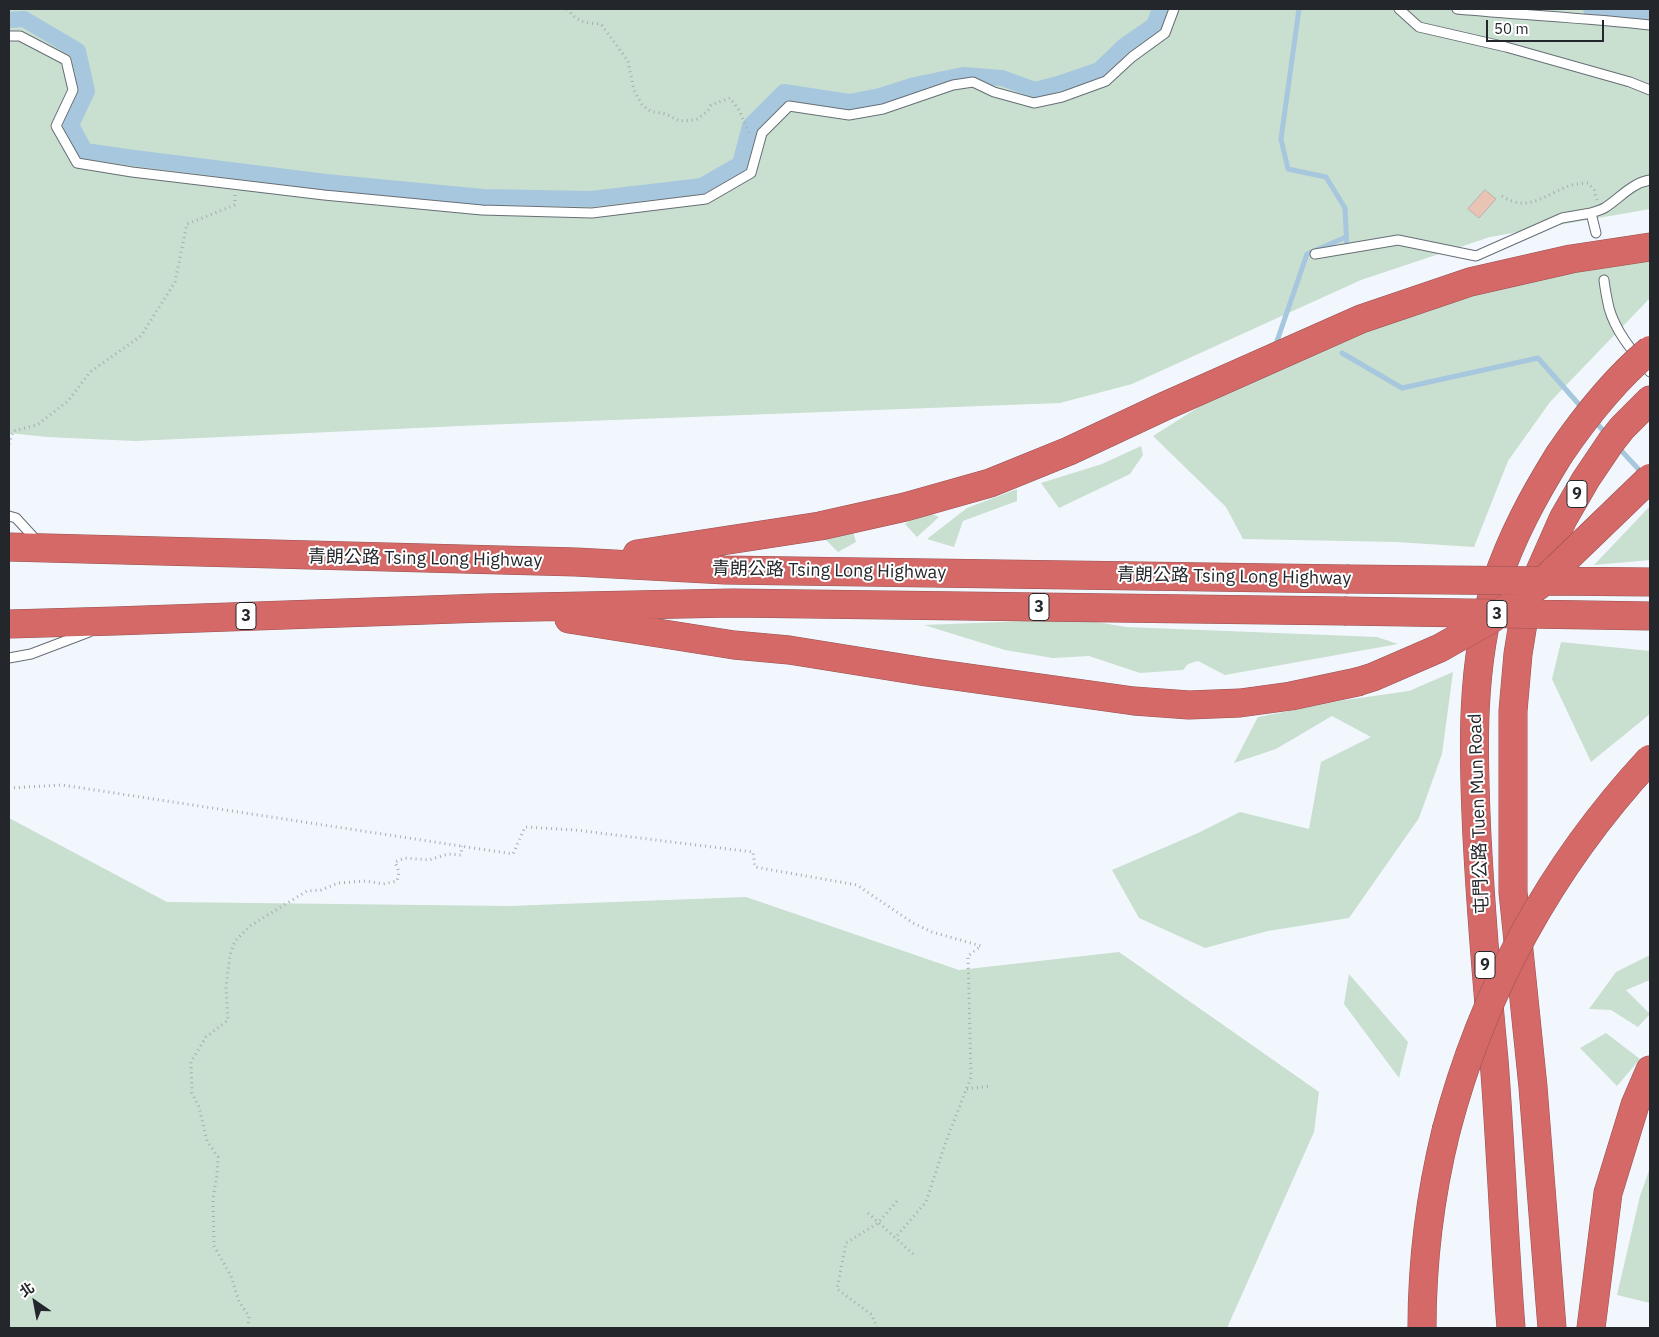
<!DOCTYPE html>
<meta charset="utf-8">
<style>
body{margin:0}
#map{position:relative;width:1659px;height:1337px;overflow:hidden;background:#f2f7fd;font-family:"IBM Plex Sans","Noto Sans TC",sans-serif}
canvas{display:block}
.frame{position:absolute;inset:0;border:10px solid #23262a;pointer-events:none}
.north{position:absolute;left:10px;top:1277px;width:50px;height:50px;-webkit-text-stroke:4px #fff;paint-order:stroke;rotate:327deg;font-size:14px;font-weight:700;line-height:20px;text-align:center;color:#23262a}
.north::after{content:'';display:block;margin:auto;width:18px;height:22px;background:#23262a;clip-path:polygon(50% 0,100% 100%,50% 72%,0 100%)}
.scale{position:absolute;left:1486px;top:20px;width:118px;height:22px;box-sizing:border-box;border:2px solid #23262a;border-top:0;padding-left:6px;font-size:15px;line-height:18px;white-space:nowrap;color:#23262a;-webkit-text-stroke:4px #fff;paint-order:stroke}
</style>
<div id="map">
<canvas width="1659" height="1337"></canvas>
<div class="frame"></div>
<div class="north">北</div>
<div class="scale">50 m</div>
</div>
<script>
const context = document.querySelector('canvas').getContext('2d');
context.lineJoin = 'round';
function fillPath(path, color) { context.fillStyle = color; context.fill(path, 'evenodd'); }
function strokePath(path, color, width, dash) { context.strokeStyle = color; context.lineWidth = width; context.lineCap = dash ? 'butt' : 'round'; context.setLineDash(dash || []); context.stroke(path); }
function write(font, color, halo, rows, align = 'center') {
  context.font = font + ' "IBM Plex Sans","Noto Sans TC",sans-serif'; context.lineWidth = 4; context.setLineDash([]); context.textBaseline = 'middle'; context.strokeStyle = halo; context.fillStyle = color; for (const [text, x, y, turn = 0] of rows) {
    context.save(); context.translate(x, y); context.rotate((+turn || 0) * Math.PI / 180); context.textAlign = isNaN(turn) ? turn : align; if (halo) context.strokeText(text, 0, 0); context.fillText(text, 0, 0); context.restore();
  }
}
fillPath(new Path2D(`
 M 9,9 L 1650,9 L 1650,209 L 1490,237 L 1361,280 L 1132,384 L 1060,403 L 482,425 L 135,441 L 47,437 L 9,433 Z
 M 1650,255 L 1650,298 L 1550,402 L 1508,461 L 1474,547 L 1396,542 L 1243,539 L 1226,507 L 1153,436 L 1205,403 L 1444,298 Z
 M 1141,446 L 1143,455 L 1130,474 L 1059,508 L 1041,483 L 1102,464 Z
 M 1017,489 L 1017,501 L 963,521 L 954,547 L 927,539 L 967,508 Z
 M 1650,506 L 1650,560 L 1594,565 Z
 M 925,511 L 939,517 L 917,537 L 905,524 Z
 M 853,532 L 856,542 L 838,552 L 824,538 Z
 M 1079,619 L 1126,627 L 1377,637 L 1398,644 L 1225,675 L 1198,661 L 1188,664 L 1183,670 L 1140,673 L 1089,656 L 1053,658 L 1005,650 L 924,625 Z
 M 1561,642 L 1650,651 L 1650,714 L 1591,762 L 1552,679 Z
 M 1453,672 L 1442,754 L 1419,818 L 1349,918 L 1268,931 L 1205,948 L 1139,918 L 1112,870 L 1198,833 L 1240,812 L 1309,829 L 1321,762 L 1371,737 L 1332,716 L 1276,749 L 1234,763 L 1258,717 L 1345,700 L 1409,691 Z
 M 9,818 L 167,902 L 509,906 L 746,897 L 959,970 L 1119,952 L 1319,1092 L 1314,1132 L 1227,1328 L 9,1328 Z
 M 1650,955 L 1650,980 L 1626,990 L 1650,1014 L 1638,1027 L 1611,1010 L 1589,1009 L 1616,972 Z
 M 1349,974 L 1408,1042 L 1399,1078 L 1344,1004 Z
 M 1606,1033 L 1640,1059 L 1617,1086 L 1580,1048 Z
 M 1650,1168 L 1650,1303 L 1617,1295 L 1640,1196 Z`), '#c9dfcf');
strokePath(new Path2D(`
 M 1299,9 L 1281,139 L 1288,169 L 1326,177 L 1345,208 L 1347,249
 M 1276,344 L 1307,254 L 1346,237
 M 1342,353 L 1402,388 L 1538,358 L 1583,409
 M 1594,420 L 1607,435
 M 1617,446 L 1642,473`), '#a7c7de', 5);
strokePath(new Path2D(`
 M 1591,9 L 1607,12 L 1650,14
 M 9,20 L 24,19 L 78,51 L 87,91 L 71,125 L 85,151 L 134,158 L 326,182 L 483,197 L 591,199 L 702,186 L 740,164 L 750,126 L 784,92 L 849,102 L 880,96 L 915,85 L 963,75 L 1002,78 L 1035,90 L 1058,84 L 1099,70 L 1124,46 L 1154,25 L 1160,9`), '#a7c7de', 16);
const building = new Path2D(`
 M 1485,190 L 1496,199 L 1479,218 L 1468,209 Z`);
fillPath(building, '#e9c4b5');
strokePath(building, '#beb1ac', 1);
const service = new Path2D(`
 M 1399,9 L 1419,27 L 1506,47 L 1630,82 L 1650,90
 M 1457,9 C 1522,15 1586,18 1650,25
 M 9,36 L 20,36 L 66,60 L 73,90 L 56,126 L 77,163 L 132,172 L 324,195 L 482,210 L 592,213 L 706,199 L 751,173 L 762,133 L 789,106 L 849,115 L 883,109 L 953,85 L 973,82 L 994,92 L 1034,103 L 1062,97 L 1106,81 L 1132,57 L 1165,33 L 1174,9
 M 1596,233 L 1591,213 C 1596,211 1602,210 1606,207 C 1621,197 1632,183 1650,180
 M 1315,254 L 1398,240 L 1476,256 L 1562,218 L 1591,213
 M 1604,280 C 1605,289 1607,299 1609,308 C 1616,333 1634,353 1650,372
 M 9,516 L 16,518 L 38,542
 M 9,658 L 31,654 L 89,632`);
const motorway = new Path2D(`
 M 9,547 L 576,562 L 725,570 L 1346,579
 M 637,554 L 820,526 L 905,507 L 990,483 L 1069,451 L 1165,406 L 1361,319 L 1470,282 L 1571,259 L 1650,247
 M 569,619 L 734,645 L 789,650 L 926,672 L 1134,701 L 1189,705 L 1240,703 L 1291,696 L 1357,682
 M 9,624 L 115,621 L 484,608 L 733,603 L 1344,611
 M 1422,1328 C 1422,1261 1430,1196 1446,1131
 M 1511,1328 C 1504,1239 1501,1149 1494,1060 C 1487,985 1481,911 1477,837 C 1473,753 1470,664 1496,583 C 1512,536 1533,497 1559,455
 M 1552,1328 L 1533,1087 L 1513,892 L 1513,711 L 1518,654 L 1524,617 L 1532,589 L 1563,519 L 1586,479 L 1611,442 L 1622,428 L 1650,400
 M 1591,1328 L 1608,1193 L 1635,1105 L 1650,1070`);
strokePath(service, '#666e76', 11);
strokePath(motorway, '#965252', 29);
strokePath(new Path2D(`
 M 567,9 C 578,22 583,23 601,24 L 628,61 L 634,90 L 642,105 L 650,111 L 666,114 L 679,121 L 696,120 L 708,111 L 711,105 L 730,98 L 739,110 L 750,135
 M 1502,196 C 1529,214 1546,193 1572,185 C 1577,184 1583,183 1588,183 L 1594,190 L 1597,200
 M 9,444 L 13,431 L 37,425 L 68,401 L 90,372 L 141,336 L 175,282 L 187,224 L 235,205 L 235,194
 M 9,788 L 62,785 L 513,854 L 525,827 L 575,830 L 753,852 L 755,867 L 857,885 L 913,923 L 932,932 L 981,946 L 968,956 L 971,1077 L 945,1144 L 926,1202 L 895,1238
 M 967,1089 L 990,1086
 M 868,1213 L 913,1254
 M 248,1328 L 249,1316 L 239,1302 L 231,1276 L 214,1246 L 213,1199 L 217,1175 L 218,1157 L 207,1141 L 199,1107 L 192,1093 L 191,1062 L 206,1037 L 228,1020 L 226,987 L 230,955 L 235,941 L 250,926 L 307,891 L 321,890 L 338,883 L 366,881 L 383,884 L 397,881 L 399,872 L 395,862 L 405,858 L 429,860 L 448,854 L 461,855 L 462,846
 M 877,1328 L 872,1315 L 837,1289 L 846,1243 L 878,1223 L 899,1199`), '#a7acb1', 3, [1, 4]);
strokePath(service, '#fff', 9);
strokePath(motorway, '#d46967', 28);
const motorwayBridge = new Path2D(`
 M 1559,455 C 1585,417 1615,379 1650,350
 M 1346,579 L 1650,582
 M 1344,611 L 1650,616
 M 1357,682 L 1373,677 L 1440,648 L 1493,618 L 1538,586 L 1650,478
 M 1446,1131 C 1483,989 1551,866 1650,759`);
strokePath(motorwayBridge, '#965252', 29, []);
strokePath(motorwayBridge, '#d46967', 28);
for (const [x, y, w] of [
 [1577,494,20],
 [1039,607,20],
 [1497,614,20],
 [246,616,20],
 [1485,965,20]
]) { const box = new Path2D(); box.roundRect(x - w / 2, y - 13.5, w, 27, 4); context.fillStyle = '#fff'; context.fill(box); strokePath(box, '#23262a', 1); }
write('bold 16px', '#23262a', null, [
 ["9",1577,494],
 ["3",1039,607],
 ["3",1497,614],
 ["3",246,616],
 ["9",1485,965]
]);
write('18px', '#23262a', '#fff', [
 ["青朗公路 Tsing Long Highway",425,559,1],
 ["青朗公路 Tsing Long Highway",829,571,1],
 ["青朗公路 Tsing Long Highway",1234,577,1],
 ["屯門公路 Tuen Mun Road",1479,814,-92]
]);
</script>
